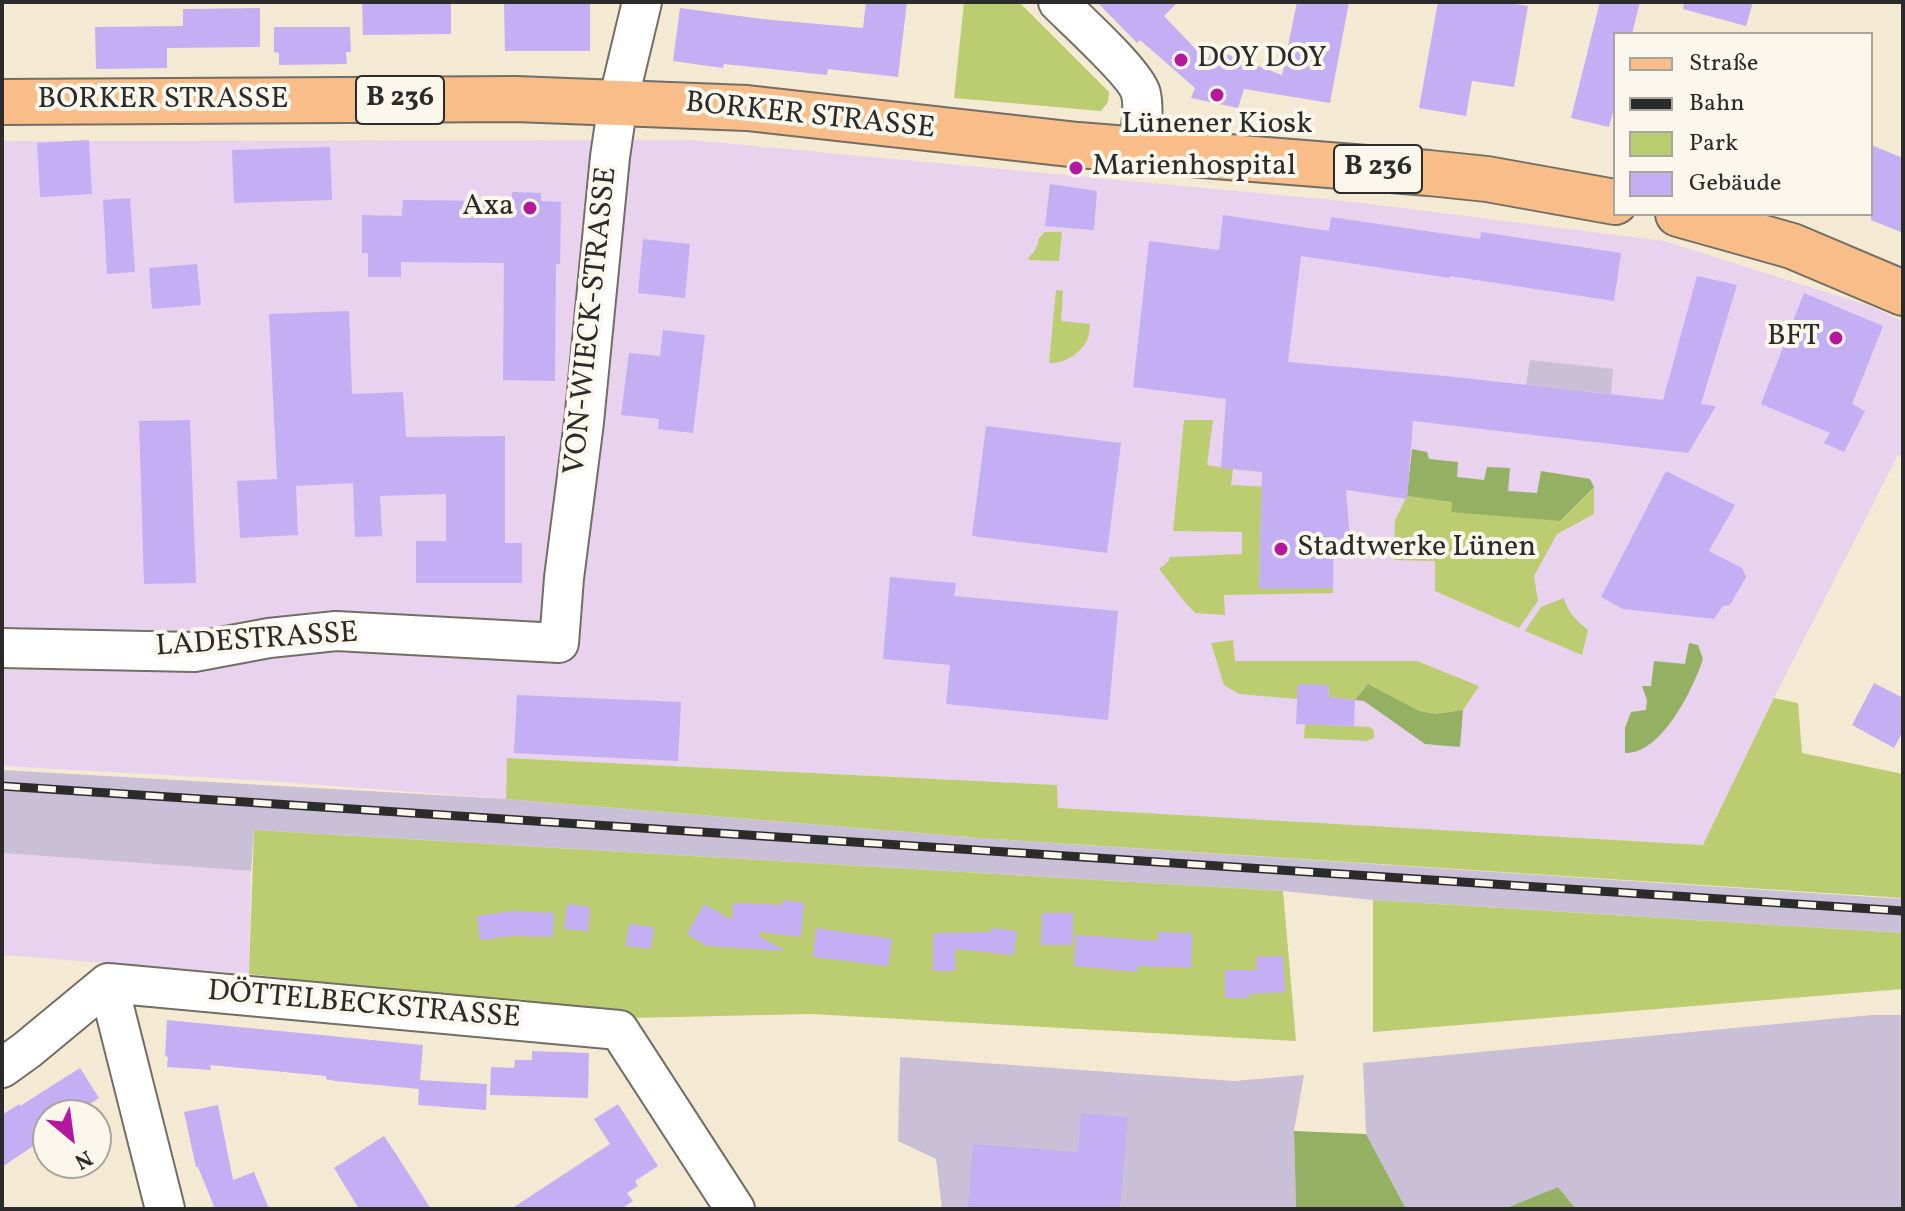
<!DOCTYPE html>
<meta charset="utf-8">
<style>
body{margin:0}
#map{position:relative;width:1905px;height:1211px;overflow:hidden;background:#f4e9d2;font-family:Vollkorn,serif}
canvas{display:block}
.frame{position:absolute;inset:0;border:4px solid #2b2b2b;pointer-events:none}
.legend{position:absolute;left:1613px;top:32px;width:260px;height:184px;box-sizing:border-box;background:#fbf7ec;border:2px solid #a8a59f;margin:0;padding:10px 14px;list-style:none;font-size:24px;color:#2b2b2b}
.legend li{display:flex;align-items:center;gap:16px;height:40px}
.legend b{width:40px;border:2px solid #a8a59f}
.north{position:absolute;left:32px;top:1099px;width:80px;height:80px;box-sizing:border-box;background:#fbf7ec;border:2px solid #a8a59f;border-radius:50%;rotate:151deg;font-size:22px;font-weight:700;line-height:32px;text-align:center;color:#2b2b2b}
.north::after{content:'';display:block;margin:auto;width:28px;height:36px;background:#b5179e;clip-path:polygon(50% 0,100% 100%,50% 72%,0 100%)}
</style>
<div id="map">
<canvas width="1905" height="1211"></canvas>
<div class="frame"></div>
<ul class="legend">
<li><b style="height:10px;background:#f8bd89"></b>Straße</li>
<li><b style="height:10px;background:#2b2b2b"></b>Bahn</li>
<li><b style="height:22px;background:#bbcd70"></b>Park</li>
<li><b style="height:22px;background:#c4aff5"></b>Gebäude</li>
</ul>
<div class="north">N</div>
</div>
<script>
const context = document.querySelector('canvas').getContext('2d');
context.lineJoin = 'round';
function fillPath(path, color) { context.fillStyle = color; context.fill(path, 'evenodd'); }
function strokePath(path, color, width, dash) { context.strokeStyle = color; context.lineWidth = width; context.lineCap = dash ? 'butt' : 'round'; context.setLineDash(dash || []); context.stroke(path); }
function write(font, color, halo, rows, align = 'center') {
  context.font = font + ' Vollkorn,serif'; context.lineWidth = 8; context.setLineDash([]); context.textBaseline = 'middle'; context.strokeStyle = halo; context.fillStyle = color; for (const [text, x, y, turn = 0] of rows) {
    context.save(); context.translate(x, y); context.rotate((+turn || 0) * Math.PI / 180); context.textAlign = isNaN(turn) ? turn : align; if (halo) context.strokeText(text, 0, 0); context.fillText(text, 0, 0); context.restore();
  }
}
fillPath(new Path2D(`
 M 691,140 L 1354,202 L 1664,241 L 1873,307 L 1903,322 L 1903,457 L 1898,455 L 1774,698 L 1704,845 L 1057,808 L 1057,785 L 508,758 L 506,799 L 254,780 L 2,766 L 2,141 Z
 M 2,853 L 251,871 L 249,974 L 2,955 Z`), '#e8d2ee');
fillPath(new Path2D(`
 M 1530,360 L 1613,369 L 1611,394 L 1526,385 Z
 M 2,770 L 506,799 L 994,839 L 1903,899 L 1903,933 L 1373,900 L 1283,891 L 254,830 L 251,871 L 2,853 Z
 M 1872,1015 L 1903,1015 L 1903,1209 L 1576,1209 L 1558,1187 L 1504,1209 L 1406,1209 L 1366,1134 L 1363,1063 Z
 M 900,1057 L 1234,1081 L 1304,1075 L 1294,1131 L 1296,1209 L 942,1209 L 936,1159 L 898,1141 Z`), '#c9bfd7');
fillPath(new Path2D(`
 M 964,2 L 1019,2 L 1109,92 L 1108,102 L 1101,111 L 954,98 Z
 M 1045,232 L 1062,232 L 1059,261 L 1028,260 C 1030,254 1034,253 1036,248 C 1041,239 1035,241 1045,232 Z
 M 1056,290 L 1063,291 L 1061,321 L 1090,324 C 1090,326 1089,336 1088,338 C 1082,353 1064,364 1049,363 Z
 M 1184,420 L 1213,420 L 1207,465 L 1233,469 L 1231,485 L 1306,489 L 1307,506 L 1261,505 L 1259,588 L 1333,588 L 1333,593 L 1224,595 L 1225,615 L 1195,613 L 1184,601 L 1159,569 L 1169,561 L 1169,557 L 1242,554 L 1242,532 L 1173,531 Z
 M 1594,487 L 1594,514 L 1557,534 L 1534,576 L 1538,601 L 1519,628 L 1435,591 L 1435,561 L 1394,560 L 1395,520 L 1407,496 L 1452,502 L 1451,511 L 1560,521 Z
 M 1564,598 C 1567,612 1577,621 1588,630 L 1582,655 L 1525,631 L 1541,607 Z
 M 1233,640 L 1235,661 L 1417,661 L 1479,686 L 1463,710 L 1435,714 L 1418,711 L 1368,684 L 1355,700 L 1329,697 L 1328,685 L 1298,699 L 1239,694 L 1224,685 L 1211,643 Z
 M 1774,698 L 1798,703 L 1802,753 L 1903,774 L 1903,898 L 994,839 L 506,799 L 507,758 L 1057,785 L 1058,808 L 1703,845 Z
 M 1305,724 L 1370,727 L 1374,731 L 1374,738 L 1367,741 L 1304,738 Z
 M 254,830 L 1283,891 L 1296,1041 L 811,1014 L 629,1018 L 249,974 Z
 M 1373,900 L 1903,933 L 1903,989 L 1373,1032 Z`), '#bbcd70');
fillPath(new Path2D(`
 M 1412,449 L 1427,452 L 1429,459 L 1458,462 L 1457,477 L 1484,480 L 1487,467 L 1510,468 L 1508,491 L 1537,493 L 1541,471 L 1590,479 L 1594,487 L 1560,521 L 1451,512 L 1452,502 L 1407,496 Z
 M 1689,643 L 1698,645 L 1703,659 C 1693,689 1662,754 1625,753 L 1625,728 L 1631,712 L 1646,710 L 1647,700 L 1642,686 L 1651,686 L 1654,661 L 1685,664 Z
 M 1368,684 L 1419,711 L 1435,714 L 1463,710 L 1460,747 L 1425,744 L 1364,701 L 1355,700 Z
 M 1294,1131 L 1366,1134 L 1406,1209 L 1296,1209 Z
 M 1558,1187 L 1576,1209 L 1504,1209 Z`), '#94b062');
fillPath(new Path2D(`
 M 362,2 L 451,2 L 451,34 L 363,35 Z
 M 504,2 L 590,2 L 590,51 L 505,51 Z
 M 866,2 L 907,2 L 898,77 L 828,69 L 827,75 L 724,64 L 723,68 L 673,61 L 680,8 L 762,19 L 863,28 Z
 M 1097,2 L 1178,2 L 1164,16 L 1207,61 L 1213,49 L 1282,75 L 1297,2 L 1349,2 L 1330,103 L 1244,89 L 1238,108 L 1191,98 L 1195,88 L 1140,40 L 1137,43 Z
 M 1438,2 L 1503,2 L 1528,6 L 1514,87 L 1472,81 L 1466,116 L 1419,108 Z
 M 1600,2 L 1640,2 L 1632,34 L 1615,34 L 1615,104 L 1609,127 L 1571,118 Z
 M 1684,2 L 1753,2 L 1746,26 L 1683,9 Z
 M 260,8 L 260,47 L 167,48 L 167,68 L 96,69 L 95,27 L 183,26 L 183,9 Z
 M 274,27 L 350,27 L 351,52 L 346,52 L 347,64 L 279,65 L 279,53 L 274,52 Z
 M 89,140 L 92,194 L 40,197 L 37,143 Z
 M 1871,145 L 1903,158 L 1903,233 L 1871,220 Z
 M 330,147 L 332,200 L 234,203 L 232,150 Z
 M 1050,184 L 1097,191 L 1094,230 L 1045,226 Z
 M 512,192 L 541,193 L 541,201 L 561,202 L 560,264 L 556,264 L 555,381 L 503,380 L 504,263 L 401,262 L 401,277 L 368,277 L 368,253 L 362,253 L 362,215 L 402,216 L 403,200 L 512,201 Z
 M 130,198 L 135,272 L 107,274 L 103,200 Z
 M 1223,215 L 1329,231 L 1331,217 L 1480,239 L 1481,232 L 1621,253 L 1614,301 L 1450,276 L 1450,278 L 1301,256 L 1288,362 L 1446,376 L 1663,400 L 1697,276 L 1737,285 L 1701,404 L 1716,406 L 1688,453 L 1413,421 L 1407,499 L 1346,490 L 1350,539 L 1334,541 L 1333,588 L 1259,589 L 1262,472 L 1221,468 L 1226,399 L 1133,387 L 1149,241 L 1219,250 Z
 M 643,239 L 690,244 L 685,298 L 638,293 Z
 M 197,264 L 201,305 L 152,309 L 149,268 Z
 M 1804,293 L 1883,326 L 1852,404 L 1865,411 L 1844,452 L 1824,443 L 1830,433 L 1761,404 Z
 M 349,311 L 352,394 L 403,392 L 406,437 L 505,436 L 505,543 L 522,543 L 522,583 L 416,583 L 416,541 L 446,541 L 446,494 L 380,496 L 382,536 L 355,537 L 353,483 L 296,486 L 298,535 L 240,538 L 237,481 L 277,479 L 269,314 Z
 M 663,330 L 705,335 L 693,433 L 658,429 L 659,419 L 621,415 L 629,353 L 660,356 Z
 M 190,420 L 196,583 L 144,584 L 139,421 Z
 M 986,426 L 1121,443 L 1107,553 L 972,536 Z
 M 1666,471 L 1735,505 L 1709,551 L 1742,568 L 1746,577 L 1730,605 L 1723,606 L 1714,619 L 1623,609 L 1601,597 Z
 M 890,577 L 956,583 L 954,596 L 1118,611 L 1108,720 L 946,704 L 950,665 L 883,659 Z
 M 1874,683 L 1903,698 L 1903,731 L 1894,748 L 1852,725 Z
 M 1298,684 L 1328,685 L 1329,697 L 1355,700 L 1354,726 L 1296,724 Z
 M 517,695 L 681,702 L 678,761 L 514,753 Z
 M 783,900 L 804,903 L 801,937 L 760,932 L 759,936 L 786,951 L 707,946 L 687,934 L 704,904 L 732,920 L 733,903 L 783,905 Z
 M 567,904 L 590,907 L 588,931 L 564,929 Z
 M 513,911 L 554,913 L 553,937 L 511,936 L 480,940 L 477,916 Z
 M 1042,913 L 1073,913 L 1073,945 L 1041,945 Z
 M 629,924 L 654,927 L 651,949 L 626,946 Z
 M 816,928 L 892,939 L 888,966 L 813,957 Z
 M 992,928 L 1017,931 L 1014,955 L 955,949 L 955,971 L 933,971 L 933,933 L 991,932 Z
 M 1158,932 L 1192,933 L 1191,968 L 1137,966 L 1137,972 L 1074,966 L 1076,935 L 1158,941 Z
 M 1283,956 L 1285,992 L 1249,994 L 1249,998 L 1225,998 L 1225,970 L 1257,970 L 1256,957 Z
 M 167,1020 L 423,1045 L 420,1080 L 487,1084 L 486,1110 L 418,1105 L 419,1089 L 335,1081 L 326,1079 L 326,1076 L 210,1065 L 211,1070 L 167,1067 L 168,1057 L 165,1056 Z
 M 532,1051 L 589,1053 L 588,1098 L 490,1095 L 491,1067 L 514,1068 L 515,1060 L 532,1060 Z
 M 80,1068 L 99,1098 L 73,1115 L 48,1115 L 48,1136 L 2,1167 L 2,1115 L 19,1104 L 20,1106 Z
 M 618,1104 L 658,1166 L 635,1181 L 638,1186 L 627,1193 L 633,1201 L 621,1209 L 511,1209 L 610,1144 L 594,1119 Z
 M 218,1105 L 233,1180 L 254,1172 L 269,1209 L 215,1209 L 198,1167 L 196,1167 L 184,1112 Z
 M 1081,1113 L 1128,1117 L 1120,1209 L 968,1209 L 973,1144 L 1078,1152 Z
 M 384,1136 L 396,1154 L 431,1209 L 359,1209 L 334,1168 Z`), '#c4aff5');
const minor = new Path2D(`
 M 1058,2 C 1075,19 1137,75 1141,94 C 1145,112 1140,132 1138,150
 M 2,648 L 194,652 L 269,638 L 336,631 L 559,643 L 564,578 L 584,422 L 610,157 L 618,102 L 642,2
 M 108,983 L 619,1030 L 735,1209
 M 108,983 L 165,1209
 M 2,1068 L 27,1050 L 108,983`);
const major = new Path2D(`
 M 2,102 L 516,99 L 747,108 L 1078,145 L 1429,173 L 1487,179 L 1615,202
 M 1678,214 L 1792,246 L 1903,293`);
strokePath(minor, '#716e65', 42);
strokePath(major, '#716e65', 48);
strokePath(minor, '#fff', 38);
strokePath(major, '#f8bd89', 44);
const rail = new Path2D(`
 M 2,786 L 1903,911`);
strokePath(rail, '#2b2b2b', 9);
strokePath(rail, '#fbf7ec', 6, [18]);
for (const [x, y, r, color] of [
 [1181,60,8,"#b5179e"],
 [1217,95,8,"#b5179e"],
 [1076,168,8,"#b5179e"],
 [530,208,8,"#b5179e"],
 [1836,338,8,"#b5179e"],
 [1281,549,8,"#b5179e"]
]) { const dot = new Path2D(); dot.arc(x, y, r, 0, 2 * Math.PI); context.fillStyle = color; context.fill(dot); strokePath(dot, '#fbf7ec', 3); }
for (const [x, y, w] of [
 [400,100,88],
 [1378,169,88]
]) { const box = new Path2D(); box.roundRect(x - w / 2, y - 24, w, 48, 6); context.fillStyle = '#fbf7ec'; context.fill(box); strokePath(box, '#2b2b2b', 2); }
write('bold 28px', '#2b2b2b', null, [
 ["B 236",400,100],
 ["B 236",1378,169]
]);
write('30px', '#2b2b2b', '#fbf7ec', [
 ["DOY DOY",1197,60],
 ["Lünener Kiosk",1217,126,"center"],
 ["Marienhospital",1092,168],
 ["Axa",514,208,"right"],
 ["BFT",1820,338,"right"],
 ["Stadtwerke Lünen",1297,549]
], 'left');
write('30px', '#2b2b2b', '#fbf7ec', [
 ["BORKER STRASSE",163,101],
 ["BORKER STRASSE",810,118,6],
 ["VON-WIECK-STRASSE",593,321,-84],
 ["LADESTRASSE",257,642,-4],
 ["DÖTTELBECKSTRASSE",364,1007,5]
]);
</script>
